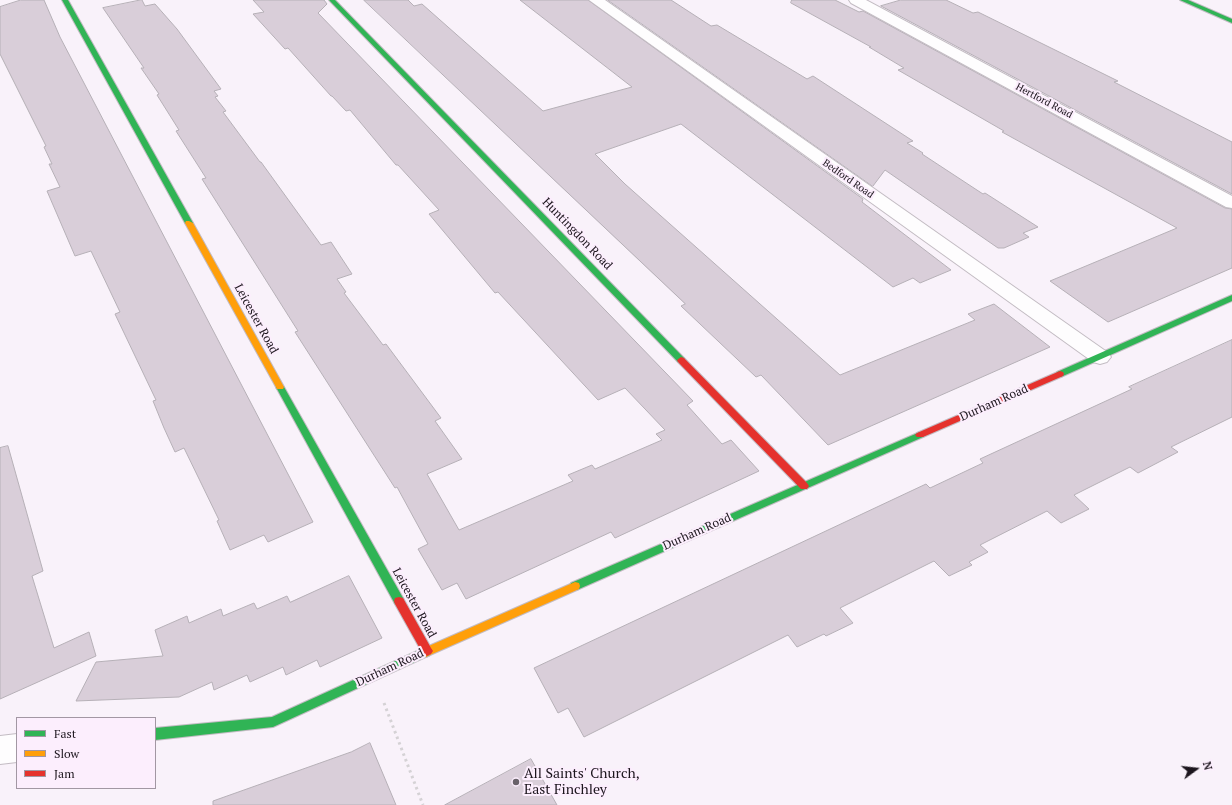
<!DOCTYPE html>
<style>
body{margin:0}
#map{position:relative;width:1232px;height:805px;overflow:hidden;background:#f9f2fa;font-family:"PT Serif",serif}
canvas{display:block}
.legend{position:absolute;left:16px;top:717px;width:140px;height:72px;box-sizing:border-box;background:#fceefd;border:1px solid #a297a3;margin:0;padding:5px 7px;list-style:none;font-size:12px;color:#1c151d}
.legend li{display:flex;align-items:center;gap:8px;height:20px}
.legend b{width:20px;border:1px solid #a297a3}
.north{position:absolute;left:1176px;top:749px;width:40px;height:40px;-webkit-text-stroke:3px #fceefd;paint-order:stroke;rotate:75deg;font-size:11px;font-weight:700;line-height:16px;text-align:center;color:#1c151d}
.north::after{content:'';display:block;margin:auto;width:14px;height:18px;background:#1c151d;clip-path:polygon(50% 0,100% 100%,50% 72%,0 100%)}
</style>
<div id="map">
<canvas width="1232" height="805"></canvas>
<ul class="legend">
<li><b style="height:5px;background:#30b455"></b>Fast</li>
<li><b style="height:5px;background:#ff9f0a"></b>Slow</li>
<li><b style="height:5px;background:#e5322d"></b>Jam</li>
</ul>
<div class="north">N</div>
</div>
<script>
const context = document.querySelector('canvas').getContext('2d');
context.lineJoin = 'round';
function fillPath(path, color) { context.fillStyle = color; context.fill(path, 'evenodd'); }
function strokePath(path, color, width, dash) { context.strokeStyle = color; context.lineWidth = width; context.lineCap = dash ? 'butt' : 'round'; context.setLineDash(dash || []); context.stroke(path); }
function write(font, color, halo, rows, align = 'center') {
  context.font = font + ' "PT Serif",serif'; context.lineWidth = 4; context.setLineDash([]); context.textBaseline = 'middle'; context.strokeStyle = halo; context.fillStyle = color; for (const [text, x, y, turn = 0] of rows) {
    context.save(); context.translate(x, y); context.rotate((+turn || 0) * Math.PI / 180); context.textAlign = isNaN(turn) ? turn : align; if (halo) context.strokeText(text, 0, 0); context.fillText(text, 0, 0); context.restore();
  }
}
const building = new Path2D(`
 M 21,0 L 44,0 L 60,37 L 313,522 L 268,542 L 264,535 L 230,550 L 217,521 L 219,520 L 184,448 L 175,452 L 164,428 L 153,401 L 156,400 L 115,314 L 120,312 L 91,251 L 75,256 L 47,191 L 60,187 L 49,164 L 52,164 L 44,147 L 46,146 L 0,54 L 0,7 Z
 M 142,0 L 145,6 L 155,4 L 177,29 L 221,89 L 214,91 L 218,96 L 215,97 L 226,111 L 223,112 L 260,162 L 261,162 L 321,245 L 331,242 L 352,274 L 337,279 L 346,292 L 344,293 L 383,345 L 386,344 L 441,418 L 435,421 L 462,459 L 427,474 L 459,530 L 573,481 L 568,475 L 592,465 L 595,469 L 662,440 L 656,434 L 665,430 L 625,388 L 598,400 L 498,292 L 495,293 L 429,214 L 439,210 L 398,165 L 396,165 L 350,110 L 346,111 L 332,96 L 331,96 L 288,48 L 285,49 L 253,14 L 264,12 L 253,0 L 324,0 L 327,4 L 318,13 L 693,401 L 687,405 L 722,444 L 731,440 L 759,471 L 615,538 L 611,532 L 466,599 L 457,583 L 442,590 L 418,549 L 428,544 L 397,487 L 395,488 L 295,332 L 298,331 L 202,179 L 206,178 L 176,131 L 179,130 L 157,95 L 159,94 L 141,68 L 144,68 L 103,8 Z
 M 364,0 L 408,0 L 414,6 L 422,4 L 543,111 L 632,87 L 520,0 L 588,0 L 863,199 L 862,202 L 951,270 L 920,283 L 913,278 L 893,287 L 681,124 L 595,154 L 625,184 L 840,375 L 975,320 L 968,314 L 994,304 L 1050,347 L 828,445 L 761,375 L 756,377 L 681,306 L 685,304 Z
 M 608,0 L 671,0 L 711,26 L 717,25 L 807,79 L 813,76 L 913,141 L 907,143 L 923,153 L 922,154 L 983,194 L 985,193 L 1038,227 L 1023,233 L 1029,237 L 1004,248 L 998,248 L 885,170 L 873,186 Z
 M 792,0 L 835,0 L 859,12 L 863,11 L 1225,208 L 1232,209 L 1232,268 L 1108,322 L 1050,281 L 1177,228 L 1002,132 L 1004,131 L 898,70 L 904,68 L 869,47 L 871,47 L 791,3 Z
 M 901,0 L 946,0 L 973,13 L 978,12 L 1118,81 L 1114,82 L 1232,142 L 1232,194 L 881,6 Z
 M 1232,340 L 1232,417 L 1171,447 L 1178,452 L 1138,473 L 1130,467 L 1074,495 L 1089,509 L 1061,523 L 1047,511 L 980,545 L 988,552 L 969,562 L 972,565 L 949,576 L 934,561 L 840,608 L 853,623 L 826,636 L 824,634 L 797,647 L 788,635 L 584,737 L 568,708 L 558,713 L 534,668 L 926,484 L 930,488 L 983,463 L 980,459 L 1132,389 L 1129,387 Z
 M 8,446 L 43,571 L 32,576 L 54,648 L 89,632 L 96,656 L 0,699 L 0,448 Z
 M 349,576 L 382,638 L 320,667 L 317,660 L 286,675 L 283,667 L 250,682 L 247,675 L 214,690 L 212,682 L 179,697 L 76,701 L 96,662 L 163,656 L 155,630 L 187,616 L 189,623 L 221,609 L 223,616 L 254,603 L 257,609 L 287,596 L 290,602 Z
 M 370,743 L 396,805 L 213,805 L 213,801 L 351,752 Z
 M 531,759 L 557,805 L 445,805 Z`);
fillPath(building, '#d9ced9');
strokePath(building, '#b6b0b7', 1);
const street = new Path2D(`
 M 589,0 L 605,0 L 1107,352 L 1111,357 L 1107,362 L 1100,364 L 1093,362 Z
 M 849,0 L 866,0 L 1232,196 L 1232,208 L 1226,207 L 851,3 Z
 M 17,734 L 17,762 L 0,764 L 0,736 Z`);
const fast = new Path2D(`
 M 62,0 L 68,0 L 193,223 L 192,225 L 189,225 L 185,223 Z
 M 329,0 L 335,0 L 684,358 L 685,360 L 684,362 L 678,362 Z
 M 1180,0 L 1188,0 L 1232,19 L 1232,23 Z
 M 1232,295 L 1232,301 L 1063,376 L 1060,377 L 1056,374 L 1057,372 Z
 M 280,384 L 284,387 L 403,598 L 404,601 L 403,604 L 399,605 L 395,604 L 276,387 Z
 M 920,432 L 923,433 L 925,435 L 923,437 L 579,589 L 575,590 L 571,589 L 570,586 L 571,583 Z
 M 426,647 L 430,649 L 432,652 L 430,655 L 273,727 L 155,740 L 155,728 L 272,717 Z`);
const slow = new Path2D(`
 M 186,221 L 189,221 L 193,223 L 284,387 L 283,389 L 277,389 L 276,387 L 185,223 Z
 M 575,582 L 579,583 L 580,586 L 579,589 L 430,655 L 426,657 L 422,655 L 420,652 L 422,649 Z`);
const jam = new Path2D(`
 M 681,357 L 684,358 L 807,483 L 809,486 L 807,489 L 801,489 L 678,362 L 677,360 Z
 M 1060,371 L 1063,372 L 1064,374 L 1063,376 L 923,437 L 917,437 L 915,435 L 917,433 Z
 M 399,597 L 403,598 L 431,648 L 433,651 L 431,654 L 427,656 L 423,654 L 395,604 L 394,601 L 395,598 Z`);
strokePath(street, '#c3bcc3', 2);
strokePath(fast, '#c3bcc3', 2);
strokePath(slow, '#c3bcc3', 2);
strokePath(jam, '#c3bcc3', 2);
strokePath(new Path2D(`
 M 384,703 L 423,805`), '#d5d2d5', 3, [2.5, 3.5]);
fillPath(street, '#fefdfe');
fillPath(fast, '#30b455');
fillPath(slow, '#ff9f0a');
fillPath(jam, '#e5322d');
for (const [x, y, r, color] of [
 [516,782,4,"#69626a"]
]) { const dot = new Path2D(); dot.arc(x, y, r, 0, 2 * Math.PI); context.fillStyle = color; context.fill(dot); strokePath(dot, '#fceefd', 1.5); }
write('10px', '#1c151d', '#fceefd', [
 ["Hertford Road",1044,101,28],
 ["Bedford Road",848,179,35]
]);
write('12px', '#1c151d', '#fceefd', [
 ["Huntingdon Road",577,234,46],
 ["Leicester Road",256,319,61],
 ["Durham Road",994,403,-24],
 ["Durham Road",697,532,-24],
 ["Leicester Road",414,603,61],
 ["Durham Road",390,668,-25]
]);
write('14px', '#1c151d', '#fceefd', [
 ["All Saints' Church,",524,774],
 ["East Finchley",524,790]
], 'left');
</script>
